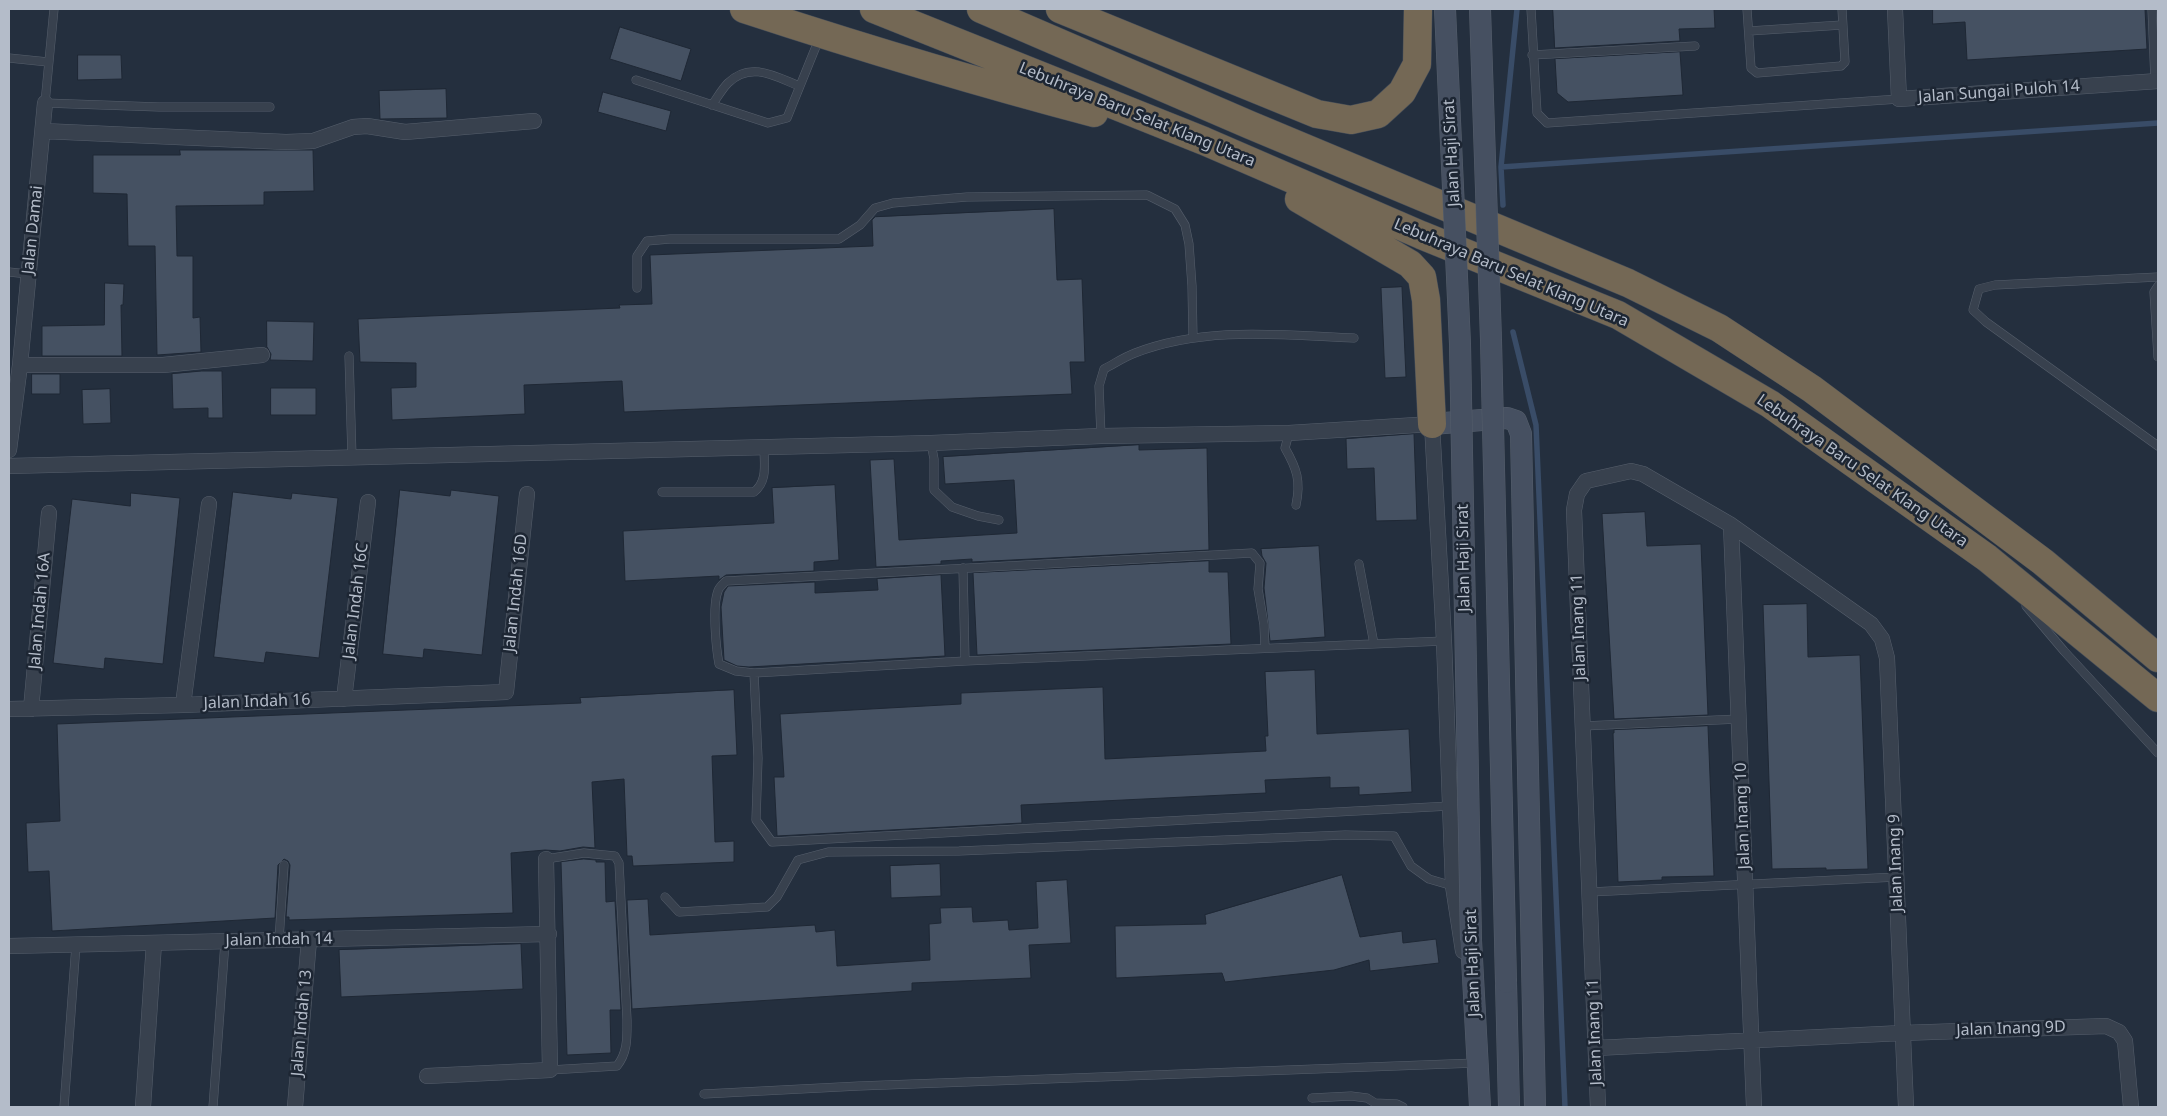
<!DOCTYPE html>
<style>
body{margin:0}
#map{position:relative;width:2167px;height:1116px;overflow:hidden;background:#242f3e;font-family:"Noto Sans",sans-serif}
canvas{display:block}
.frame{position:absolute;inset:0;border:10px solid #b4bcc9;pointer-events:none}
</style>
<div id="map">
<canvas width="2167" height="1116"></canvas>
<div class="frame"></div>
</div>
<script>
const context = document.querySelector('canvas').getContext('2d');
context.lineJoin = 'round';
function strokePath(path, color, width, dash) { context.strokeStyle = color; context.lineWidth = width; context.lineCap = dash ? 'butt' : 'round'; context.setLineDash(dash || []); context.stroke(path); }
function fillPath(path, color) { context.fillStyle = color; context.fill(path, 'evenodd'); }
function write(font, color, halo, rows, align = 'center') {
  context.font = font + ' "Noto Sans",sans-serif'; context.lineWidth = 5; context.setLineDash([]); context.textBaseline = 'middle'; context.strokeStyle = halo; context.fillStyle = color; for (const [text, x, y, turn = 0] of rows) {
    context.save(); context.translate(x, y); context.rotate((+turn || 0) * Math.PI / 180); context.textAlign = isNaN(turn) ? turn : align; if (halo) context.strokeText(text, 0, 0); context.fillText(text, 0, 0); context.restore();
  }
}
strokePath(new Path2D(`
 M 1517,9 L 1501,167 L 2158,123
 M 1501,167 L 1503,205
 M 1513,332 L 1536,425 L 1565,1107`), '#394c67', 5.5);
const building = new Path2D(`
 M 1553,9 L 1714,9 L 1715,28 L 1679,29 L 1680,41 L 1555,48 Z
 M 1933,9 L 2145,9 L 2147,49 L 1967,60 L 1965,22 L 1933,24 Z
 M 620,27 L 691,49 L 681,81 L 610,59 Z
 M 1680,52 L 1683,95 L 1568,102 L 1557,93 L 1555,59 Z
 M 78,55 L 121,55 L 122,79 L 78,80 Z
 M 446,89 L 447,118 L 380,119 L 379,91 Z
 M 603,92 L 671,111 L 666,131 L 598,112 Z
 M 180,150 L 313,150 L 314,191 L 264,192 L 264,205 L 176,206 L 177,256 L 193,256 L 193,318 L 200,317 L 201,352 L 157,355 L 155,246 L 128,246 L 127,194 L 93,193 L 93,155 L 180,155 Z
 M 1054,209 L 1057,280 L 1082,279 L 1085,362 L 1070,362 L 1072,394 L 624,412 L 622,381 L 524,385 L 525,414 L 392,420 L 391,388 L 416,387 L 416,363 L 360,362 L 358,319 L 620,308 L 619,305 L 652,304 L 650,255 L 873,246 L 872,220 L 875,217 Z
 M 105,283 L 124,284 L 123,305 L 121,305 L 122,356 L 42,356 L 42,326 L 104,325 Z
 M 1402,287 L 1406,377 L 1385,378 L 1381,288 Z
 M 267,321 L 314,322 L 313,361 L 270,360 L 271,354 L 267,347 Z
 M 202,371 L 222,371 L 223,418 L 208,418 L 208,408 L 173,409 L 172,374 Z
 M 32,374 L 60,374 L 60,394 L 32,394 Z
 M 271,388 L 316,388 L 316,415 L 271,415 Z
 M 110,389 L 111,423 L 83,424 L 82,390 Z
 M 1414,434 L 1417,520 L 1376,521 L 1374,468 L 1347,469 L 1346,439 Z
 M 1139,445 L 1139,450 L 1207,448 L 1209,550 L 972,562 L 972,559 L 941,561 L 941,564 L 876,567 L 870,460 L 894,459 L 899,540 L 1017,533 L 1014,480 L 945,484 L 943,457 Z
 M 835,485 L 839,560 L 814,562 L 814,571 L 726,575 L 719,580 L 719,576 L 625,581 L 623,531 L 774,523 L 772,488 Z
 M 400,490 L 450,496 L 451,490 L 499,496 L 482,655 L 424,649 L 423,658 L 383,654 Z
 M 233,492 L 291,499 L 292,493 L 338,498 L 319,658 L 266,652 L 264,663 L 214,657 Z
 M 131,493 L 180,498 L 163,664 L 105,658 L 104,669 L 53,663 L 72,499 L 130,506 Z
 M 1645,512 L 1647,546 L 1701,544 L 1708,715 L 1614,719 L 1602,514 Z
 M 1319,546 L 1325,637 L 1270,641 L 1264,588 L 1266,563 L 1262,556 L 1261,549 Z
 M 1209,561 L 1209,572 L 1228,572 L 1231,644 L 977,655 L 973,573 Z
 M 941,575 L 945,656 L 749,667 L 737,666 L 724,660 L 721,607 L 724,592 L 728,586 L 815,582 L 815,593 L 878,590 L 877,579 Z
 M 1807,604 L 1808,657 L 1860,655 L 1868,869 L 1826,870 L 1826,868 L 1772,869 L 1763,605 Z
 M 1315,670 L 1317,734 L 1409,729 L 1412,792 L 1359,795 L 1359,787 L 1330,788 L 1330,777 L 1265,780 L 1266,793 L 1021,805 L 1022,823 L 777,836 L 774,777 L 784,777 L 780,714 L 961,704 L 961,693 L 1103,687 L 1105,759 L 1266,751 L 1265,736 L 1268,736 L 1265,672 Z
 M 734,690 L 737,755 L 712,756 L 715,842 L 734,841 L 734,862 L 633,866 L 632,856 L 627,856 L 624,779 L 592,782 L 595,848 L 583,847 L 560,851 L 545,850 L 511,853 L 513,913 L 289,920 L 289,917 L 286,917 L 290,865 L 288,861 L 284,859 L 278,865 L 275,918 L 52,931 L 49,871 L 28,872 L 26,823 L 60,821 L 57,724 L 581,703 L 580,698 Z
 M 1708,726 L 1714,876 L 1662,877 L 1662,880 L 1618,882 L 1613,733 L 1614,733 L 1614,730 Z
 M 584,859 L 596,860 L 596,862 L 605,862 L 606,902 L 615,901 L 621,1010 L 610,1010 L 611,1053 L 567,1055 L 561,862 Z
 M 940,864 L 941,896 L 891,898 L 890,866 Z
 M 1342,875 L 1360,937 L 1402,931 L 1403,943 L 1436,939 L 1439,963 L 1370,971 L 1369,960 L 1334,970 L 1225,982 L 1222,973 L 1116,978 L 1115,926 L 1206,924 L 1205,915 Z
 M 1067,880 L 1071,943 L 1029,945 L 1031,978 L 912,983 L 912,991 L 632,1009 L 627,900 L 648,899 L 650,935 L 815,925 L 816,932 L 835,930 L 837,966 L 930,960 L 929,924 L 941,923 L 940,908 L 972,907 L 973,922 L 1008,920 L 1009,930 L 1038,928 L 1036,882 Z
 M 521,944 L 523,989 L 341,997 L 339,950 Z`);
fillPath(building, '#455162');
strokePath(building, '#1f2835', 1);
const lane = new Path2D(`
 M 54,9 L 45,103 L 159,107 L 270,107
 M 1531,9 L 1537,113 L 1547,123 L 1899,99
 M 1747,9 L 1751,68 L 1757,73 L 1841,66 L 1845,62 L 1842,9
 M 2152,9 L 2155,81
 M 1749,31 L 1842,25
 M 1532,55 L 1695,46
 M 9,58 L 48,62
 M 636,80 L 768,123 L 787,118 L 819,39
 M 712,105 C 717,98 722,89 728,83 C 750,61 775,76 799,86
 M 9,272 L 28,274
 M 2158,277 L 1995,285 L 1979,289 L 1973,310 L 1986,322 L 2158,446
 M 2158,286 L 2154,292 L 2158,357
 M 637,288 L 637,256 L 647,241 L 670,239 L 839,239 L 860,225 L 875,208 L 893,203 L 967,197 L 1147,195 L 1175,209 L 1185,225 L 1189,244 L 1192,286 L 1193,338
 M 349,356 L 352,457
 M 1289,433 L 1285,448 C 1297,469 1301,481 1296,505
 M 1101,436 L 1099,386 L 1104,369 C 1114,364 1124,357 1135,353 C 1205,326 1281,335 1354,338
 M 931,443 L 934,459 L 934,490 L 952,507 L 978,516 L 999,520
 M 662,492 L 754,492 C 768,481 764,464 764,447
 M 1359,564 L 1374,644
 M 963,568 L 965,661
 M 2026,606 L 2064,651 L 2158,753
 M 1265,648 L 1264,625 L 1258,589 L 1260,563 L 1252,553 L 726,581 C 723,584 719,587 718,591 C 712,606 716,648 719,664 L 736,671 L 754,673 L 965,661 L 1444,641
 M 754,673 L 758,758 L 756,820 L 772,842 L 1450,806
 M 1583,726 L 1739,719
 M 546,859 L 584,853 L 615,856 L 619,863 L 627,1020 C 627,1037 628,1052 617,1066 L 550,1070
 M 1590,892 L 1897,877
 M 665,897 L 679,912 L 767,907 L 777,897 L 798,860 L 828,852 L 959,851 L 1345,835 L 1394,836 L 1411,866 L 1429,879 L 1453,886
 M 279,940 L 284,865
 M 704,1094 L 859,1086 L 1476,1063
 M 1312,1098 L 1351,1096 L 1367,1098 L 1375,1103 L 1397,1104 L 1403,1107
 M 64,1107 L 76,945
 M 213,1107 L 225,942`);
const street = new Path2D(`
 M 1895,9 L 1899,99 L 2158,81
 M 43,131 L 286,142 L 313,141 L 353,127 L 367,126 L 405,132 L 534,121
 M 20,365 L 163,365 L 262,355
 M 9,450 L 20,365 L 45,103
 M 9,466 L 931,443 L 1101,436 L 1289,433 L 1432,424 L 1444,641 L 1453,886 L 1463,951
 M 1731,525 L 1754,1107
 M 344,699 L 368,502
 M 183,705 L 209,504
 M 9,709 L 183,705 L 506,692 L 527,494
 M 31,709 L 49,513
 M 9,946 L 549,934
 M 1596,1048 L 1902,1033 L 2106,1026 L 2119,1032 L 2125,1041 L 2131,1107
 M 427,1076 L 550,1070 L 546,859
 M 143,1107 L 154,943
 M 295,1107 L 309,940
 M 1598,1107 L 1574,510 L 1577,494 L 1586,481 L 1631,471 L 1643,474 L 1731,525 L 1871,624 L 1882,639 L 1887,658 L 1906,1107`);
const secondary = new Path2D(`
 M 1432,424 L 1507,418 L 1516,421 L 1521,434 L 1535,1107
 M 1471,940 L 1480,1107
 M 1506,982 L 1509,1107`);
const highway = new Path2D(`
 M 744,9 C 860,47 976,82 1094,113
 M 874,9 L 1204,141 L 1421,235 L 1618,315 L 1770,404 L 1987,558 L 2158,698
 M 981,9 L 1250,125 L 1628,283 L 1719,328 L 1812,389 L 2043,562 L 2158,658
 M 1060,9 L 1317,114 L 1351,120 L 1378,114 L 1402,92 L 1417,64 L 1418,9
 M 1299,199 L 1410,264 L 1422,277 L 1426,300 L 1432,424`);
strokePath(lane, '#565f6c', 9);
strokePath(street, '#565f6c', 16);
strokePath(secondary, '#565f6c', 22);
strokePath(highway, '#434c59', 29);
strokePath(lane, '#38414e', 8);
strokePath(street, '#38414e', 15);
strokePath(secondary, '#465061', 21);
strokePath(highway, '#746855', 28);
const secondaryBridge = new Path2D(`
 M 1445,9 L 1460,344 L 1471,940
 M 1480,9 L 1491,340 L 1506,982`);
strokePath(secondaryBridge, '#565f6c', 22, []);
strokePath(secondaryBridge, '#465061', 21);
write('16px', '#b4bcc9', '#1d2633', [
 ["Jalan Sungai Puloh 14",1999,92,-4],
 ["Lebuhraya Baru Selat Klang Utara",1137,115,22],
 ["Jalan Haji Sirat",1452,153,-93],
 ["Jalan Damai",33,230,-84],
 ["Lebuhraya Baru Selat Klang Utara",1511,273,23],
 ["Lebuhraya Baru Selat Klang Utara",1862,471,35],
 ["Jalan Haji Sirat",1464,558,-91],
 ["Jalan Indah 16D",516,593,-84],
 ["Jalan Indah 16C",356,601,-83],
 ["Jalan Indah 16A",40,611,-85],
 ["Jalan Inang 11",1579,627,-92],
 ["Jalan Indah 16",257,702,-2],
 ["Jalan Inang 10",1743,816,-92],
 ["Jalan Inang 9",1896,863,-92],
 ["Jalan Indah 14",279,940,-1],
 ["Jalan Haji Sirat",1473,963,-92],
 ["Jalan Indah 13",302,1023,-85],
 ["Jalan Inang 9D",2011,1029,-2],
 ["Jalan Inang 11",1595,1032,-92]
]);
</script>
